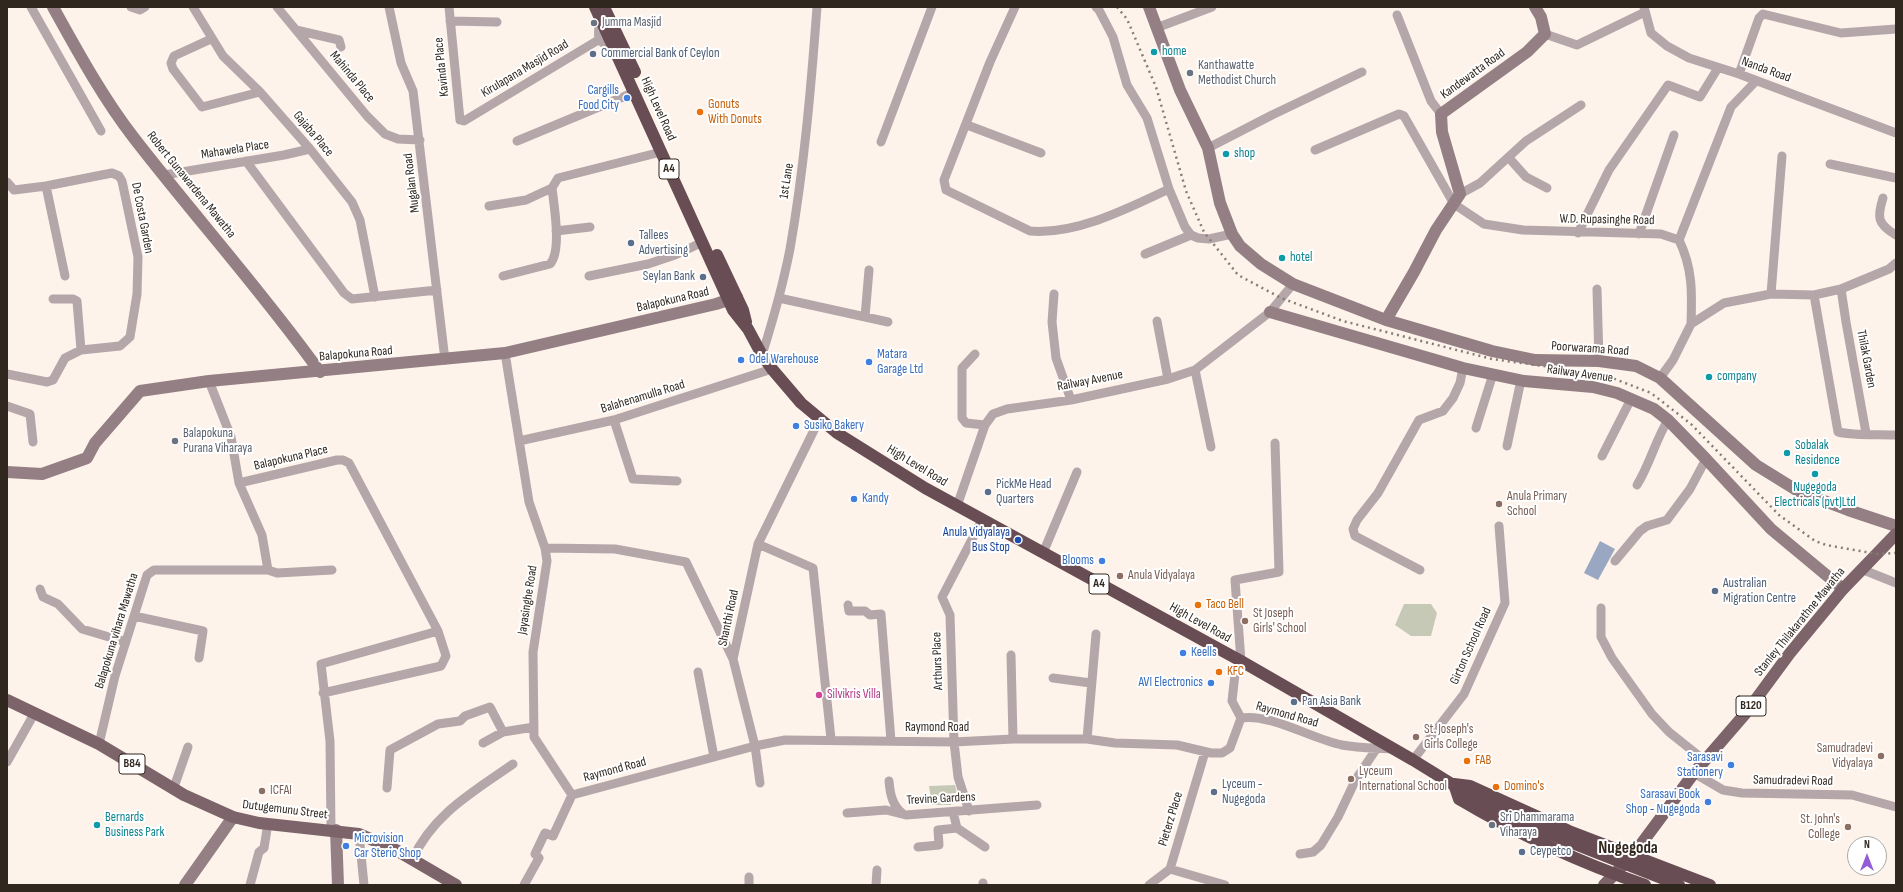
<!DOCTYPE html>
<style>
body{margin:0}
#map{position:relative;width:1903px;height:892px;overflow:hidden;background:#fdf3ea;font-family:"Sofia Sans Condensed",sans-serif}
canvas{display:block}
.frame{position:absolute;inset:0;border:8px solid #30271f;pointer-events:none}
.north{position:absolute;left:1847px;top:836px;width:40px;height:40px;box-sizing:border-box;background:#fff;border:1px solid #aca9a5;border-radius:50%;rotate:0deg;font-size:11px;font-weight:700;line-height:16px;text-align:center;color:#30271f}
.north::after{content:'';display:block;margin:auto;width:14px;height:18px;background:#935dd5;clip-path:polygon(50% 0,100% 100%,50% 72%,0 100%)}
</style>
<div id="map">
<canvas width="1903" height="892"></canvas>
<div class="frame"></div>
<div class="north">N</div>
</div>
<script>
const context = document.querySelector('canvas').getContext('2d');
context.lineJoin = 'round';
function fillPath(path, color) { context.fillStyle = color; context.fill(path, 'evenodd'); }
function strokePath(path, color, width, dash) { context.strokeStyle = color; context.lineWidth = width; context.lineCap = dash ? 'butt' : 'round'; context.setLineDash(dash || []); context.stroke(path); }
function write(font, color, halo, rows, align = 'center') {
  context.font = font + ' "Sofia Sans Condensed",sans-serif'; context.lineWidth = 4; context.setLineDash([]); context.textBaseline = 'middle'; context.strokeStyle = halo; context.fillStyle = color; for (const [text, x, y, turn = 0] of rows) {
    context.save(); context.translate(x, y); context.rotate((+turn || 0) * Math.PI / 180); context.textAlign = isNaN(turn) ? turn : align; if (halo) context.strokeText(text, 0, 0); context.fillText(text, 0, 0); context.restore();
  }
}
fillPath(new Path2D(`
 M 1404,604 L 1431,604 L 1437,613 L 1431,636 L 1411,636 L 1395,625 Z
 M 955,785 L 958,797 L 954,796 L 951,805 L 932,805 L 929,786 Z`), '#c6c9b6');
fillPath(new Path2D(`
 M 1600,541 L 1615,549 L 1598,580 L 1584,573 Z`), '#99a7c2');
strokePath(new Path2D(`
 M 31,7 L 101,131
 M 131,7 L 140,10 L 145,7
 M 193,7 L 223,56 L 260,92 L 310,149 L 352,202 L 360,220 L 375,297
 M 277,7 L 367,116 L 385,134 L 398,139 L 420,140
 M 389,7 L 401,63 L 413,91 L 445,360
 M 449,7 L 460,120 L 464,121 L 600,39
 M 1015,7 L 990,62 L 944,180 L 946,190 L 1030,231 C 1076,235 1129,208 1169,189
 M 1096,7 L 1099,10 L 1113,37 L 1127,85 L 1147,118 L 1169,189 L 1185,227 L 1191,235 L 1198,238 L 1209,239 L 1232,234
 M 1644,7 L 1651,33 L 1667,46 L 1689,58 L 1739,74 L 1896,133
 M 1397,15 L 1431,101 L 1441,114
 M 600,19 C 597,36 596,43 614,48
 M 450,21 L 497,22
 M 1156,28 L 1212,7
 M 296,30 L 339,40 L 341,47
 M 1545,34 L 1577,45 L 1645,12
 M 211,39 L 174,56 L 171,63 L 173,69 L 202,107 L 260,92
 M 1739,74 L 1759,18 L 1763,14 L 1841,33 L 1896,29
 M 967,125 L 1041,153
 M 517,141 L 635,92
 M 881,142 L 932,7
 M 1208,148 L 1272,115 L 1362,72
 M 1315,150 L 1399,114 L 1404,116 L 1454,204 L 1484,224 L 1523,230 L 1661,234 L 1679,240 C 1693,269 1692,293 1691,324
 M 1509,158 L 1526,177 L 1547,188
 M 246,161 L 344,293 L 352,299 L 437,290
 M 1830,164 L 1896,178
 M 164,175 L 284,155 L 310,149
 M 7,182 L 14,190 L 46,186 L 112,173 L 119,176 L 122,181 L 138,257 L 137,294 L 130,337 L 120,346 L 81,350 L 65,358 L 53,380 L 47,382 L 7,374
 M 46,186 L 65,276
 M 1460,194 L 1480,183 L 1526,141 L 1581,105
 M 1883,198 C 1877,217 1877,224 1896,235
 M 489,206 L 526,200 L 552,188 L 558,178 L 661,152
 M 556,231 L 590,227
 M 1578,233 L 1609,170 L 1668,85 L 1700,97 L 1718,68
 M 1639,234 L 1674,135
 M 1679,240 L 1731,107 L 1756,81
 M 1145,254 L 1191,235
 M 503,276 L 550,264 C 562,251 554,206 552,188
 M 589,276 L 648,264 L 675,255 L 703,242
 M 1597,289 L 1599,361
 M 1841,289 L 1846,322 L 1866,433
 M 1054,294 L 1052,322 L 1056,358 L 1071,400
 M 1771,294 L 1782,156
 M 1814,295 L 1838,432 C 1856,436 1877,434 1896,435
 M 779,298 L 888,322
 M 53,299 L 73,299 L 77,301 L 81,350
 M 865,317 L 869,270
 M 1157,321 L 1168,379
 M 505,353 L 529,502 L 545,548 L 547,561 L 533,652 L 534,737 L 572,795
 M 975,354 L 962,368 L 962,418 L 966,423 L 985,425
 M 762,355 C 773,320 783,285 790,249 C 804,169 811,88 817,7
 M 1195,370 L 1211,447
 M 1660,378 L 1673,360 L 1691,324 L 1724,303 L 1771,294 L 1814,295 L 1841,289 L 1889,269 L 1896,263
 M 209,381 L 231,437 L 239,483
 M 7,406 L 30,414 L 33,442
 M 614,420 L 633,479 L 677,481
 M 1476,428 L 1493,374
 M 519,441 L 614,420 L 772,369
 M 1507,446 L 1521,380
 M 1602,456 L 1631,399
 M 1637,485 C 1650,464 1655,441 1668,420
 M 957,506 L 985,425 L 993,414 L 1007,409 L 1071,400 L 1168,379 L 1195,370 L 1270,312 L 1293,284
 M 758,544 L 813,568 L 831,739
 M 545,548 L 615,549 L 686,562 L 733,659 L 758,544 L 819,420
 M 1043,553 L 1077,472
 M 1615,561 L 1640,531 L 1647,526 L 1667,520 L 1690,489 L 1706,459
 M 1861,569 L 1896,583
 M 1420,570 L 1355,536 L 1353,529 L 1357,520 L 1378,493 L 1419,420 L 1443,411 L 1453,398 L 1460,383 L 1463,368
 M 40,589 L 43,597 L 58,604 L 82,629 L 126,642
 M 848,605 L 849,611 L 865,611 L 870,615 L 881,614 L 891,741
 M 1601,608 L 1601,637 L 1612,658 L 1652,714 L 1669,732 L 1704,760
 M 134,616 L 203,631 L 199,658
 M 1011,655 L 1013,739
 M 733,659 L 755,746 L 760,783
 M 698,672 L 714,757
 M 1053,678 L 1091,683
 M 323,693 L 441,666 L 446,656 L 438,631 L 349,463 L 343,460 L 337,460 L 239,483 L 262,535 L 268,570 L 277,573 L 332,570
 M 1241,718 L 1232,701 L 1235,674 L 1241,661 L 1235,580 L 1279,572 L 1275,443
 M 1087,739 L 1096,634
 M 483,743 L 503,732
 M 99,744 L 115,676 L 147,575 L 154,570 L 268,570
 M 1413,760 L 1464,694 L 1505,603 L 1499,526
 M 7,762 L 34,714
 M 1694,773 L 1723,790 L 1742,793 L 1852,795 L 1896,807
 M 889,781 C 890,793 892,805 902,813
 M 387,788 L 390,750 L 438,724 L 460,721 L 465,716 L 490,707 L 503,732 L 534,727
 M 173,790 L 188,747
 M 969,811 L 958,777 L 954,742 L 950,615 L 942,597 L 982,520
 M 953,812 L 957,828 L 985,847
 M 847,813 L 886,810 L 906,815 L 1037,805
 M 331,830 L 330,741 L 321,664 L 438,631
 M 359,834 L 364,885
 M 918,847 L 939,845 L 938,830 L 957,828
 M 1300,854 L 1313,852 L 1321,845 L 1338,817 L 1356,779 L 1377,748
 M 412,860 C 433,814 473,792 513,764
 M 1170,869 L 1225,885
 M 983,883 L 983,885
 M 250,885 L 259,852 L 264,848 L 268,823
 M 524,885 L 539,858 L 535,854 L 545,833 L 553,836 L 572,795 L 755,746 L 785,740 L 954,742 L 1013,739 L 1087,739 L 1115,743 L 1177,745 L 1211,753 L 1222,753 L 1230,748 L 1241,718 C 1270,713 1312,739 1342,745 C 1358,748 1375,748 1391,749
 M 749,885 L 749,877
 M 876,885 L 877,870
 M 1149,885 L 1170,869 L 1205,752`), '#b4a6a9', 9);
strokePath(new Path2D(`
 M 53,7 C 78,52 103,98 134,138 C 195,217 262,291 320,372
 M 1149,7 L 1180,90 L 1208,148 L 1220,203 L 1232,234 L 1240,246 L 1261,264 L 1293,284 L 1386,320 L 1492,351 L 1535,360 L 1599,361 L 1636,366 L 1660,378 L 1756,465 L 1798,491 L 1848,510 L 1896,526
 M 1270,312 L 1463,368 L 1524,381 L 1593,387 L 1617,393 L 1654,409 L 1668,420 L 1706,459 L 1771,529 L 1843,589
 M 1386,320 L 1414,272 L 1436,230 L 1460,194 L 1442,132 L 1441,114 L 1527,52 L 1545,34 L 1541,17 L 1535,7
 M 7,472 L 42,474 L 87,458 L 95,443 L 140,391 L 209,381 L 505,353 L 716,304 L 737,297
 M 336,830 L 338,885
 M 185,885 L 233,817`), '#947f84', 12);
strokePath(new Path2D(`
 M 7,700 L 99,744 L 184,795 L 233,817 L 259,823 L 359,834 L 396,850 L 456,885
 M 1604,885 L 1633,855 L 1694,773 L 1745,714 L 1790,653 L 1843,589 L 1896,534`), '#7d646a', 12);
strokePath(new Path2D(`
 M 595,7 L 733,310 L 748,329 L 762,355 L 772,369 L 801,403 L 837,433 L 925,488 L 1241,661 L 1413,760 L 1481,802
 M 604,7 L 635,72
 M 717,255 L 743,310 L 746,322
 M 1645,885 C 1581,863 1518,834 1459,799 L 1454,784 L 1470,786 L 1569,831 L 1710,885`), '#694d54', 12);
strokePath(new Path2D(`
 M 1117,7 L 1127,19 L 1156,87 L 1186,191 L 1204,232 L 1238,275 L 1281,298 L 1343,321 L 1492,359 L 1602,374 L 1651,393 L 1691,424 L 1779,515 L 1815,541 L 1826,545 L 1877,554 L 1896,553`), '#867d74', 2.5, [2, 4]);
strokePath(new Path2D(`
 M 1481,802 L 1534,828 L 1679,885`), '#694d54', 12);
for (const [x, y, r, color] of [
 [594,23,4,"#6b7280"],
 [1154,52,4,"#0f9aa8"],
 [593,54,4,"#5c6f8a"],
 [1190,73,4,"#6b7280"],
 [627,98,4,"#3f7fe0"],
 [700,112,4,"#e8710a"],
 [1226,154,4,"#0f9aa8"],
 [631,243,4,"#5c6f8a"],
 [1282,258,4,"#0f9aa8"],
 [703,277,4,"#5c6f8a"],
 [741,360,4,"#3f7fe0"],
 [869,362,4,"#3f7fe0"],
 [1709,377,4,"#0f9aa8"],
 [796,426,4,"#3f7fe0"],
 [175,441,4,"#6b7280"],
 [1787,453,4,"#0f9aa8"],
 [1815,474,4,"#0f9aa8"],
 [988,492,4,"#5c6f8a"],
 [854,499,4,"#3f7fe0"],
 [1499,504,4,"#8d6e63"],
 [1018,540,4,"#1a4fb4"],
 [1102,561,4,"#3f7fe0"],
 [1120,576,4,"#8d6e63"],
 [1715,591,4,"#5c6f8a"],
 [1198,605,4,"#e8710a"],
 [1245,621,4,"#8d6e63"],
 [1183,653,4,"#3f7fe0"],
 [1219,672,4,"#e8710a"],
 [1211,683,4,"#3f7fe0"],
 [819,695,4,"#d1479c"],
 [1294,702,4,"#5c6f8a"],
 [1416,737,4,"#8d6e63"],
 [1881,756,4,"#8d6e63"],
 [1467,761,4,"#e8710a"],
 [1731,765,4,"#3f7fe0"],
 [1351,779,4,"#8d6e63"],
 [1496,787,4,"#e8710a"],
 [262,791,4,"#8d6e63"],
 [1214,792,4,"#5c6f8a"],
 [1708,802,4,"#3f7fe0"],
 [97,825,4,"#0f9aa8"],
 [1492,825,4,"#6b7280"],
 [1848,827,4,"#8d6e63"],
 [346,846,4,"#3f7fe0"],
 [1522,852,4,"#5c6f8a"]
]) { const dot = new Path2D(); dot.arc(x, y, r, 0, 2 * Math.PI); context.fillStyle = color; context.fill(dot); strokePath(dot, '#fff', 1.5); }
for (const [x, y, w] of [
 [669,169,20],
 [1099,584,20],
 [1751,706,30],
 [132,764,26]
]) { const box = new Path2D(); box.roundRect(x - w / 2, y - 10, w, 20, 3); context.fillStyle = '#fff'; context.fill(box); strokePath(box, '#30271f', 1); }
write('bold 12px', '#30271f', null, [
 ["A4",669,169],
 ["A4",1099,584],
 ["B120",1751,706],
 ["B84",132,764]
]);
write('13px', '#5b616d', '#fff', [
 ["Jumma Masjid",602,23],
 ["Kanthawatte",1198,66],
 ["Methodist Church",1198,81],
 ["Balapokuna",183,434],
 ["Purana Viharaya",183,449],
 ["Sri Dhammarama",1500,818],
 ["Viharaya",1500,833]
], 'left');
write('13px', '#0d838f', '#fff', [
 ["home",1162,52],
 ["shop",1234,154],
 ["hotel",1290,258],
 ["company",1717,377],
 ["Sobalak",1795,446],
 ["Residence",1795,461],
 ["Nugegoda",1815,488,"center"],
 ["Electricals (pvt)Ltd",1815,503,"center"],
 ["Bernards",105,818],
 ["Business Park",105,833]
], 'left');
write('13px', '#4e5e75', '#fff', [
 ["Commercial Bank of Ceylon",601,54],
 ["Tallees",639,236],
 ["Advertising",639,251],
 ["Seylan Bank",695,277,"right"],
 ["PickMe Head",996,485],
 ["Quarters",996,500],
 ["Australian",1723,584],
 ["Migration Centre",1723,599],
 ["Pan Asia Bank",1302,702],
 ["Lyceum -",1222,785],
 ["Nugegoda",1222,800],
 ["Ceypetco",1530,852]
], 'left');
write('13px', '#30271f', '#fff', [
 ["Kavinda Place",442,67,-96],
 ["Kirulapana Masjid Road",525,69,-31],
 ["Nanda Road",1766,70,20],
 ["Kandewatta Road",1473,74,-36],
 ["Mahinda Place",352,77,50],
 ["High Level Road",658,109,66],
 ["Gajaba Place",313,134,50],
 ["Mahawela Place",235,150,-9],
 ["1st Lane",787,181,-81],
 ["Mugalan Road",412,183,-97],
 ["Robert Gunawardena Mawatha",191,185,51],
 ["De Costa Garden",142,218,79],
 ["W.D. Rupasinghe Road",1607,220,1],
 ["Balapokuna Road",673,300,-13],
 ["Poorwarama Road",1590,349,4],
 ["Balapokuna Road",356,354,-5],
 ["Thilak Garden",1866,359,79],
 ["Railway Avenue",1580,374,8],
 ["Railway Avenue",1090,381,-11],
 ["Balahenamulla Road",643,397,-17],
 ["Balapokuna Place",291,458,-13],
 ["High Level Road",917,466,31],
 ["Jayasinghe Road",528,600,-81],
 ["Shanthi Road",729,618,-78],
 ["Stanley Thilakarathne Mawatha",1800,622,-51],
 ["High Level Road",1200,623,29],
 ["Balapokuna vihara Mawatha",117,631,-73],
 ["Girton School Road",1471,646,-66],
 ["Arthurs Place",938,661,-92],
 ["Raymond Road",1287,715,16],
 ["Raymond Road",937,728],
 ["Raymond Road",615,770,-15],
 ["Samudradevi Road",1793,781,1],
 ["Trevine Gardens",941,799,-3],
 ["Dutugemunu Street",285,810,7],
 ["Pieterz Place",1171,819,-73]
]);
write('13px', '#366cbe', '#fff', [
 ["Cargills",619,91,"right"],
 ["Food City",619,106,"right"],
 ["Matara",877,355],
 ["Garage Ltd",877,370],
 ["Odel Warehouse",749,360],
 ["Susiko Bakery",804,426],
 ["Kandy",862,499],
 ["Blooms",1094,561,"right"],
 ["Keells",1191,653],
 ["AVI Electronics",1203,683,"right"],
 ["Sarasavi",1723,758,"right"],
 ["Stationery",1723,773,"right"],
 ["Sarasavi Book",1700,795,"right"],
 ["Shop - Nugegoda",1700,810,"right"],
 ["Microvision",354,839],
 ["Car Sterio Shop",354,854]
], 'left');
write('13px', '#c56008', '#fff', [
 ["Gonuts",708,105],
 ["With Donuts",708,120],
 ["Taco Bell",1206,605],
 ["KFC",1227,672],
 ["FAB",1475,761],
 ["Domino's",1504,787]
], 'left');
write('13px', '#785e54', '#fff', [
 ["Anula Primary",1507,497],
 ["School",1507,512],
 ["Anula Vidyalaya",1128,576],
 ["St Joseph",1253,614],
 ["Girls' School",1253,629],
 ["St. Joseph's",1424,730],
 ["Girls College",1424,745],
 ["Samudradevi",1873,749,"right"],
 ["Vidyalaya",1873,764,"right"],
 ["Lyceum",1359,772],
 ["International School",1359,787],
 ["ICFAI",270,791],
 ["St. John's",1840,820,"right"],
 ["College",1840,835,"right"]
], 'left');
write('13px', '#164399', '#fff', [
 ["Anula Vidyalaya",1010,533],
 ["Bus Stop",1010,548]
], 'right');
write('13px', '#b23c85', '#fff', [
 ["Silvikris Villa",827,695]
], 'left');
write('bold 17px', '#30271f', '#fff', [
 ["Nugegoda",1628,849]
]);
</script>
